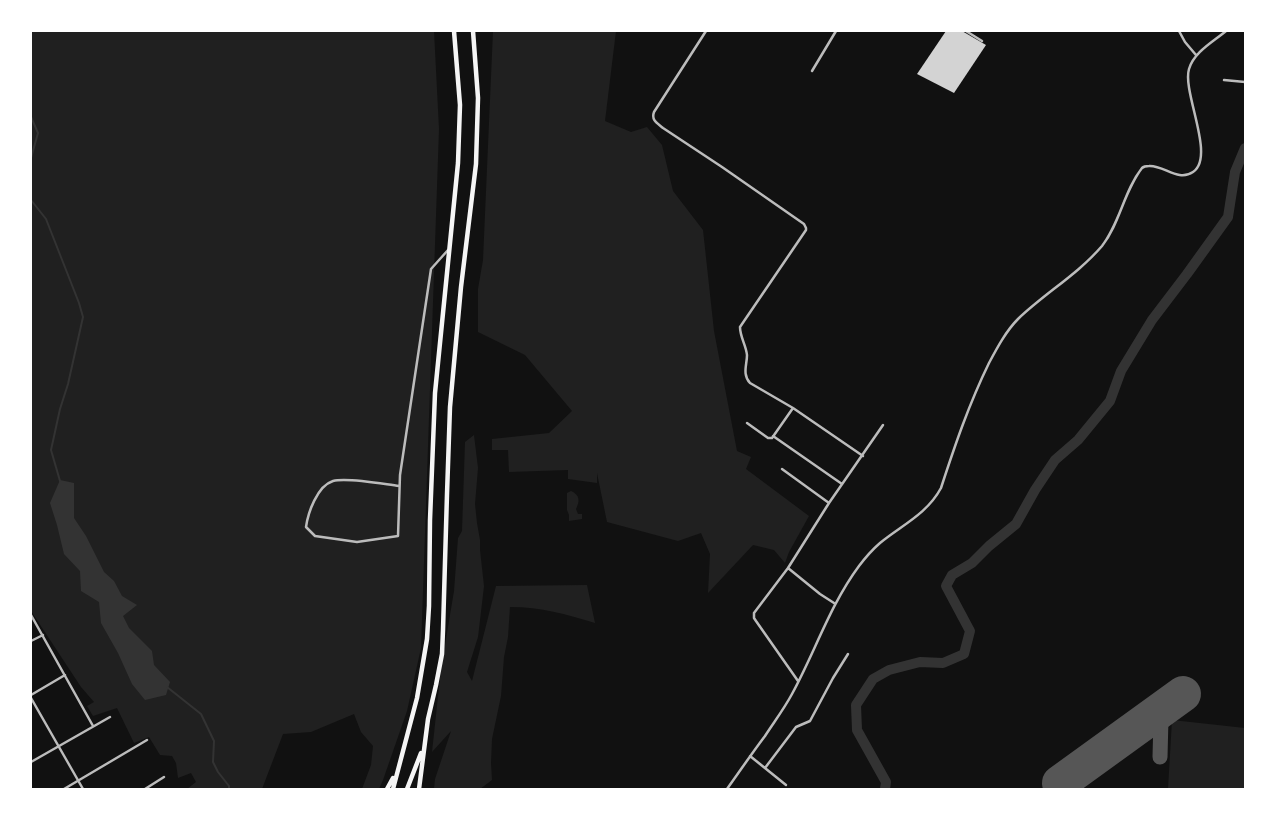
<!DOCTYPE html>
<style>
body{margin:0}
#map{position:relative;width:1276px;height:820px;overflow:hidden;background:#111;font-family:"DejaVu Sans",sans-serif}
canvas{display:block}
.frame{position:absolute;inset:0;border:32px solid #fff;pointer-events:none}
</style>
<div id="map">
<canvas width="1276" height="820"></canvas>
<div class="frame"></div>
</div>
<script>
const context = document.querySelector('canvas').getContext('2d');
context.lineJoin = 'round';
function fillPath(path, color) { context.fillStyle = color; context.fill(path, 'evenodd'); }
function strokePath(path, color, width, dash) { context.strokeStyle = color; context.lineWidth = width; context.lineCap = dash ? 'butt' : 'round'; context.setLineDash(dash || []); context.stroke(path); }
fillPath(new Path2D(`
 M 31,31 L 434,31 L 439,129 L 421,648 L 407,711 L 383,780 L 379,789 L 362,789 L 371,765 L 373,746 L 361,732 L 354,714 L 311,732 L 283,734 L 262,789 L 187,789 L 196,782 L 191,773 L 178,778 L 176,763 L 172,756 L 160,755 L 149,737 L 134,743 L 117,708 L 93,716 L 87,706 L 94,702 L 81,687 L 31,611 Z
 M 493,31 L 616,31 L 605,121 L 631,132 L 647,127 L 662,145 L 673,191 L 703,230 L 714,331 L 737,451 L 751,457 L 746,469 L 809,516 L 789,552 L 785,563 L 774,550 L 753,545 L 708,593 L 710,554 L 701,533 L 678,541 L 607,522 L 597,473 L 597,483 L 568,479 L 568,470 L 509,472 L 508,450 L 492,450 L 492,439 L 549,433 L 572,411 L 525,355 L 478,332 L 478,289 L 483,260 Z
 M 474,435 L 478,468 L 475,504 L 477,523 L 480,540 L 480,550 L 484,586 L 478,637 L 467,672 L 472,681 L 496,586 L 587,585 L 595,623 C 565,614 542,607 510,607 L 508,637 L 504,657 L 501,696 L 492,739 L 491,763 L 492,780 L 480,789 L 434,789 L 435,779 L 451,731 L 432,752 L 441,669 L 454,591 L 458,538 L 462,531 L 465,442 Z
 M 571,491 C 580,495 580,501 576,509 L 578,514 L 582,514 L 582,519 L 569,521 L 569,515 L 567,510 L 567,493 Z
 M 1172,720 L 1245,728 L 1245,789 L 1168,789 Z`), '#202020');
fillPath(new Path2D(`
 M 60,480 L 74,483 L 74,518 L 86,536 L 104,572 L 114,581 L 122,596 L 137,605 L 123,616 L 129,628 L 152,651 L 154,665 L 170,682 L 166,695 L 145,700 L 132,684 L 118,653 L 101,623 L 99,602 L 81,591 L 80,571 L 64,554 L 57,525 L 50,503 Z`), '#333');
strokePath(new Path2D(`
 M 31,117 L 38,133 L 31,158
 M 31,200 L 46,219 L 79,303 L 83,317 L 68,384 L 60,409 L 51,450 L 60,481
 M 167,687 L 201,714 L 214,741 L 213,762 L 218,772 L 229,786 L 229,789`), '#333', 2);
strokePath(new Path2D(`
 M 885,789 L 886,782 L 857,730 L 856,705 L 873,679 L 889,670 L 920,662 L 943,663 L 964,654 L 970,631 L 946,586 L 952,575 L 972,563 L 989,546 L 1016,524 L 1035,490 L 1055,460 L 1078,440 L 1110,401 L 1121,371 L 1152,320 L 1187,274 L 1228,217 L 1235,172 L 1245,148`), '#333', 10);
strokePath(new Path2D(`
 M 1158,713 L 1161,718 L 1160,757`), '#565656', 15);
strokePath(new Path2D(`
 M 1060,783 L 1183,694`), '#565656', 36);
fillPath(new Path2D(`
 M 946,31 L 962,31 L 986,45 L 954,93 L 917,74 Z`), '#d3d3d3');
strokePath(new Path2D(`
 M 706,31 L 654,112 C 651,120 657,123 663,128 L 722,167 L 804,224 L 806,228 L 806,230 L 740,327 C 740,337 746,345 747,355 C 747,365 742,374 750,383 L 793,408 L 863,456
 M 966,31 L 982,41
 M 1179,31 L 1185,42 L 1196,55
 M 812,71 L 836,31
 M 1224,80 L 1245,82
 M 747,423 L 768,438 L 772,438 L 793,408
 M 773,436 L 842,484
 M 782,469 L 829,503
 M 399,486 C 383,484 347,477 333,481 C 317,486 308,513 306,527 L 315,536 L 357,542 L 398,536 L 400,475 L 431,269 L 448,250
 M 788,568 L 820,594 L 834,603
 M 31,615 L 93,726
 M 31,641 L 43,635
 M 798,681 L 756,621 L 754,618 L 754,613 L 788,568 L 829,503 L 883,425
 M 31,695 L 65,675
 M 31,698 L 83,789
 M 750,756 L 786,785
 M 31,762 L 110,717
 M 765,768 L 796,727 L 810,721 L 833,678 L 848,654
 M 64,789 L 147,740
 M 145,789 L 164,777
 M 727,789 C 740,771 752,753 765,736 C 774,722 784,709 792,694 C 815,652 830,605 859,566 C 865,558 872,550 880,543 C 902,525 927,514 941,488 C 955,445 969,404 989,363 C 997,348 1006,331 1018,319 C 1045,293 1077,275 1102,246 C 1120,223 1124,191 1142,168 C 1143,167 1147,166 1149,166 C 1164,165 1178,182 1193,172 C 1216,157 1182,92 1189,69 C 1194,52 1213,42 1226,31`), '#bcbcbc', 2.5);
strokePath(new Path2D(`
 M 387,789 L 393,778
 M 393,789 L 417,698 L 427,639 L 429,606 L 430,520 L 435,393 L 458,163 L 460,105 L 454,31
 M 407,789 L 421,753
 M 419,789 L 428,719 L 436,685 L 442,654 L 443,630 L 447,494 L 450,407 L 461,287 L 476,164 L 478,98 L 473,31`), '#f5f5f5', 4.5);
</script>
